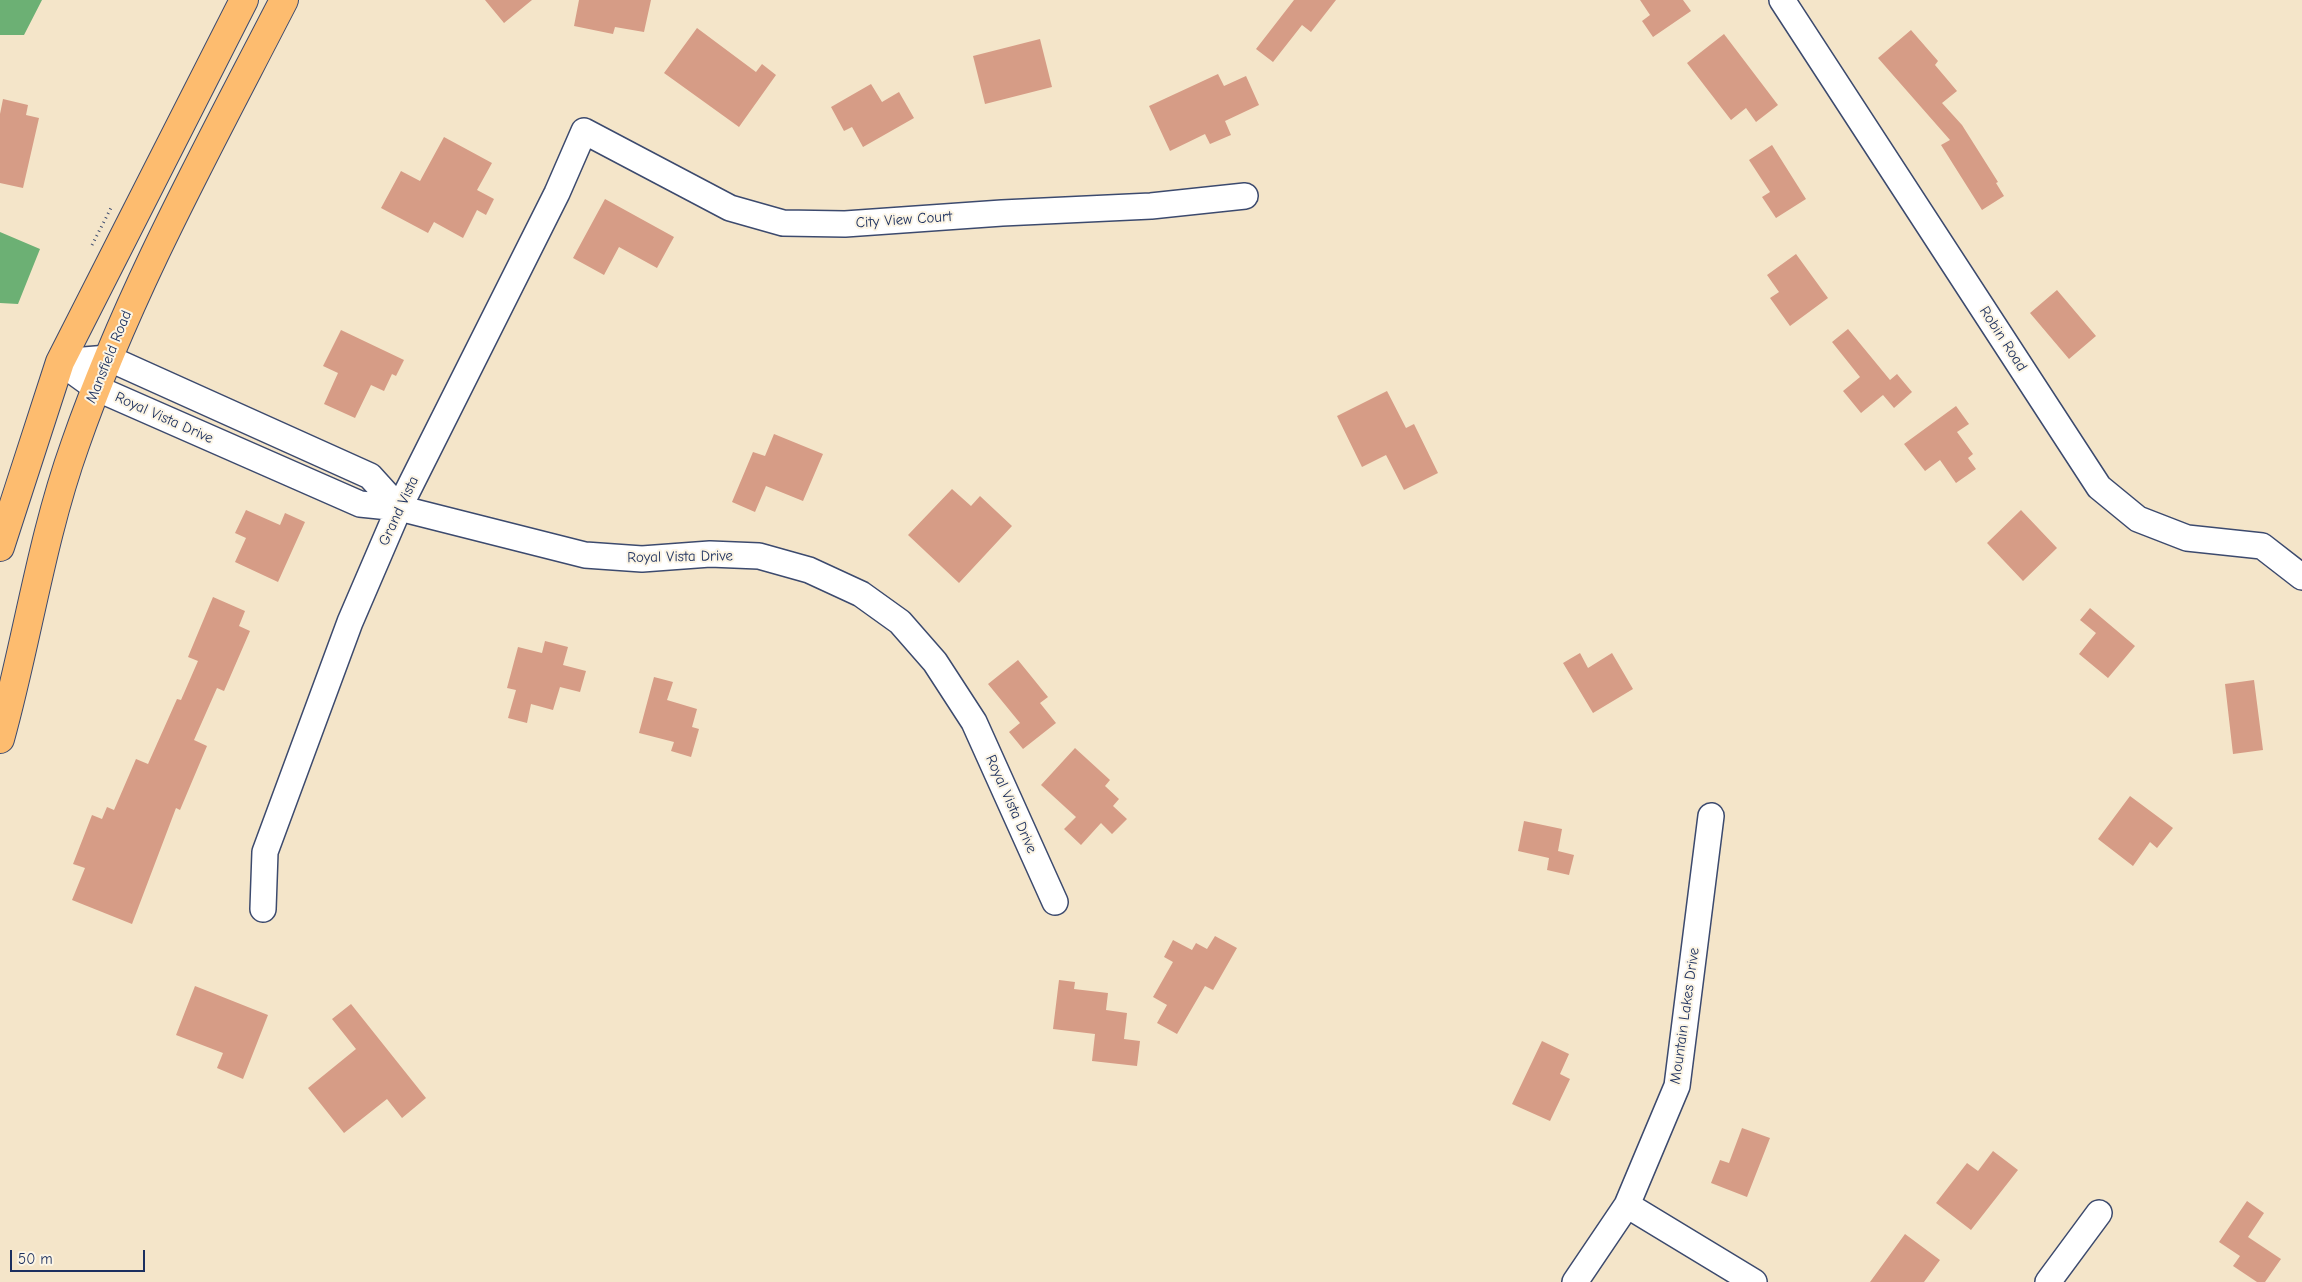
<!DOCTYPE html>
<style>
body{margin:0}
#map{position:relative;width:2302px;height:1282px;overflow:hidden;background:#f4e5c9;font-family:"Comic Neue",sans-serif}
canvas{display:block}
.scale{position:absolute;left:10px;top:1250px;width:135px;height:22px;box-sizing:border-box;border:2px solid #1b2f5e;border-top:0;padding-left:6px;font-size:15px;line-height:18px;white-space:nowrap;color:#1b2f5e;-webkit-text-stroke:4px #fcf5e5;paint-order:stroke}
</style>
<div id="map">
<canvas width="2302" height="1282"></canvas>
<div class="scale">50 m</div>
</div>
<script>
const context = document.querySelector('canvas').getContext('2d');
context.lineJoin = 'round';
function fillPath(path, color) { context.fillStyle = color; context.fill(path, 'evenodd'); }
function strokePath(path, color, width, dash) { context.strokeStyle = color; context.lineWidth = width; context.lineCap = dash ? 'butt' : 'round'; context.setLineDash(dash || []); context.stroke(path); }
function write(font, color, halo, rows, align = 'center') {
  context.font = font + ' "Comic Neue",sans-serif'; context.lineWidth = 4; context.setLineDash([]); context.textBaseline = 'middle'; context.strokeStyle = halo; context.fillStyle = color; for (const [text, x, y, turn = 0] of rows) {
    context.save(); context.translate(x, y); context.rotate((+turn || 0) * Math.PI / 180); context.textAlign = isNaN(turn) ? turn : align; if (halo) context.strokeText(text, 0, 0); context.fillText(text, 0, 0); context.restore();
  }
}
fillPath(new Path2D(`
 M 0,0 L 42,0 L 24,35 L 0,35 Z
 M 0,232 L 40,249 L 18,304 L 0,303 Z`), '#6cb074');
fillPath(new Path2D(`
 M 485,0 L 532,0 L 504,23 Z
 M 579,0 L 651,0 L 644,32 L 615,27 L 613,34 L 574,26 Z
 M 1294,0 L 1336,0 L 1311,32 L 1302,25 L 1273,62 L 1256,49 Z
 M 1640,0 L 1683,0 L 1691,11 L 1653,37 L 1642,21 L 1650,15 Z
 M 697,28 L 756,72 L 762,64 L 776,75 L 739,127 L 664,73 Z
 M 1911,30 L 1938,61 L 1935,65 L 1957,91 L 1942,103 L 1962,125 L 1998,182 L 1996,183 L 2004,196 L 1982,210 L 1941,145 L 1950,140 L 1878,58 Z
 M 1724,34 L 1778,105 L 1756,122 L 1746,108 L 1731,120 L 1687,63 Z
 M 1040,39 L 1052,87 L 985,104 L 973,56 Z
 M 1218,74 L 1224,86 L 1246,76 L 1259,105 L 1225,121 L 1231,135 L 1210,144 L 1205,134 L 1170,151 L 1149,106 Z
 M 871,84 L 882,102 L 899,92 L 914,118 L 863,147 L 852,127 L 844,131 L 831,107 Z
 M 3,99 L 28,105 L 26,115 L 39,118 L 23,188 L 0,183 L 0,114 Z
 M 444,137 L 492,163 L 477,190 L 494,199 L 486,215 L 477,210 L 463,238 L 434,222 L 428,233 L 381,208 L 401,171 L 420,181 Z
 M 1772,145 L 1806,199 L 1776,218 L 1762,197 L 1770,192 L 1749,160 Z
 M 605,199 L 674,237 L 657,268 L 619,247 L 604,275 L 573,258 Z
 M 1796,254 L 1828,298 L 1790,326 L 1770,298 L 1779,292 L 1767,275 Z
 M 2057,290 L 2096,336 L 2069,359 L 2030,313 Z
 M 1848,329 L 1890,380 L 1897,374 L 1912,392 L 1894,408 L 1883,395 L 1861,413 L 1843,391 L 1860,377 L 1832,342 Z
 M 341,330 L 404,360 L 396,376 L 392,374 L 384,391 L 371,385 L 355,418 L 324,404 L 338,373 L 323,366 Z
 M 1387,391 L 1406,428 L 1414,424 L 1438,473 L 1404,490 L 1386,455 L 1362,467 L 1337,416 Z
 M 1956,406 L 1969,424 L 1957,432 L 1973,454 L 1968,458 L 1976,469 L 1956,483 L 1940,460 L 1925,471 L 1904,444 Z
 M 774,434 L 823,454 L 803,501 L 766,486 L 755,512 L 732,502 L 753,452 L 765,456 Z
 M 952,489 L 971,506 L 980,496 L 1012,526 L 959,583 L 908,535 Z
 M 246,510 L 280,525 L 285,513 L 305,522 L 278,582 L 235,562 L 246,538 L 235,533 Z
 M 2021,510 L 2057,548 L 2023,581 L 1987,543 Z
 M 213,597 L 245,611 L 239,626 L 250,631 L 224,691 L 217,688 L 194,740 L 207,746 L 180,810 L 176,808 L 132,924 L 72,900 L 85,868 L 73,864 L 92,815 L 102,819 L 107,807 L 114,810 L 136,759 L 148,764 L 177,699 L 181,700 L 198,661 L 188,657 Z
 M 2090,608 L 2135,646 L 2108,678 L 2079,654 L 2096,633 L 2080,620 Z
 M 545,641 L 568,647 L 563,665 L 586,671 L 580,692 L 560,687 L 553,710 L 531,704 L 527,723 L 508,718 L 516,690 L 507,688 L 518,647 L 542,653 Z
 M 1580,653 L 1588,668 L 1612,653 L 1633,689 L 1593,713 L 1563,663 Z
 M 1018,660 L 1048,697 L 1040,703 L 1056,723 L 1023,749 L 1009,732 L 1020,723 L 988,684 Z
 M 654,677 L 673,682 L 667,700 L 697,709 L 692,727 L 699,729 L 691,757 L 671,751 L 674,742 L 639,733 Z
 M 2254,680 L 2263,750 L 2233,754 L 2225,684 Z
 M 1075,748 L 1110,780 L 1105,786 L 1119,799 L 1113,806 L 1127,819 L 1112,834 L 1101,823 L 1081,845 L 1064,829 L 1076,817 L 1041,785 Z
 M 2130,796 L 2173,828 L 2157,848 L 2150,842 L 2133,866 L 2098,839 Z
 M 1524,821 L 1562,829 L 1558,851 L 1574,855 L 1569,875 L 1547,870 L 1549,858 L 1518,851 Z
 M 1215,936 L 1237,948 L 1213,990 L 1205,986 L 1177,1034 L 1157,1023 L 1167,1005 L 1153,997 L 1173,962 L 1164,957 L 1173,940 L 1192,950 L 1196,943 L 1207,949 Z
 M 1059,980 L 1075,982 L 1074,989 L 1108,993 L 1106,1010 L 1127,1013 L 1124,1039 L 1140,1041 L 1137,1066 L 1092,1061 L 1095,1034 L 1053,1029 Z
 M 195,986 L 268,1015 L 243,1079 L 217,1068 L 223,1053 L 176,1035 Z
 M 351,1004 L 426,1098 L 402,1118 L 387,1099 L 344,1133 L 308,1088 L 356,1049 L 332,1019 Z
 M 1542,1041 L 1569,1054 L 1560,1074 L 1570,1079 L 1550,1121 L 1512,1104 Z
 M 1742,1128 L 1770,1138 L 1747,1197 L 1711,1183 L 1720,1160 L 1729,1163 Z
 M 1993,1151 L 2018,1170 L 1971,1230 L 1936,1203 L 1967,1163 L 1978,1171 Z
 M 2247,1201 L 2264,1213 L 2248,1237 L 2281,1259 L 2265,1282 L 2257,1282 L 2233,1266 L 2240,1256 L 2219,1242 Z
 M 1905,1234 L 1940,1260 L 1924,1282 L 1870,1282 Z`), '#d69c86');
const minor = new Path2D(`
 M 1782,0 L 2099,487 L 2138,519 L 2187,538 L 2262,546 L 2302,577
 M 60,362 L 96,388 L 360,504 L 399,508 L 585,555 L 642,559 L 710,554 L 759,556 L 809,570 L 861,594 L 900,622 L 935,662 L 974,722 L 1055,902
 M 60,362 L 108,358 L 370,476 L 399,508
 M 263,909 L 265,852 L 350,622 L 399,508 L 557,193 L 584,131 L 730,208 L 783,223 L 845,224 L 1002,213 L 1151,206 L 1245,196
 M 1627,1205 L 1754,1282
 M 1575,1282 L 1627,1205 L 1677,1086 L 1711,816
 M 2048,1282 L 2099,1213`);
const major = new Path2D(`
 M 0,547 L 60,362 L 244,0
 M 0,739 C 27,642 41,540 75,445 C 129,290 209,146 284,0`);
strokePath(minor, '#3c4a6e', 28);
strokePath(major, '#3c4a6e', 30);
strokePath(new Path2D(`
 M 92,245 L 112,206`), '#3c4a6e', 3, [1, 4]);
strokePath(minor, '#fff', 25);
strokePath(major, '#fdbc6f', 28);
write('15px', '#1b2f5e', '#fcf5e5', [
 ["City View Court",904,220,-4],
 ["Robin Road",2003,339,57],
 ["Mansfield Road",109,357,-68],
 ["Royal Vista Drive",164,418,24],
 ["Grand Vista",399,511,-65],
 ["Royal Vista Drive",680,557,-1],
 ["Royal Vista Drive",1011,804,66],
 ["Mountain Lakes Drive",1685,1016,-82]
]);
</script>
